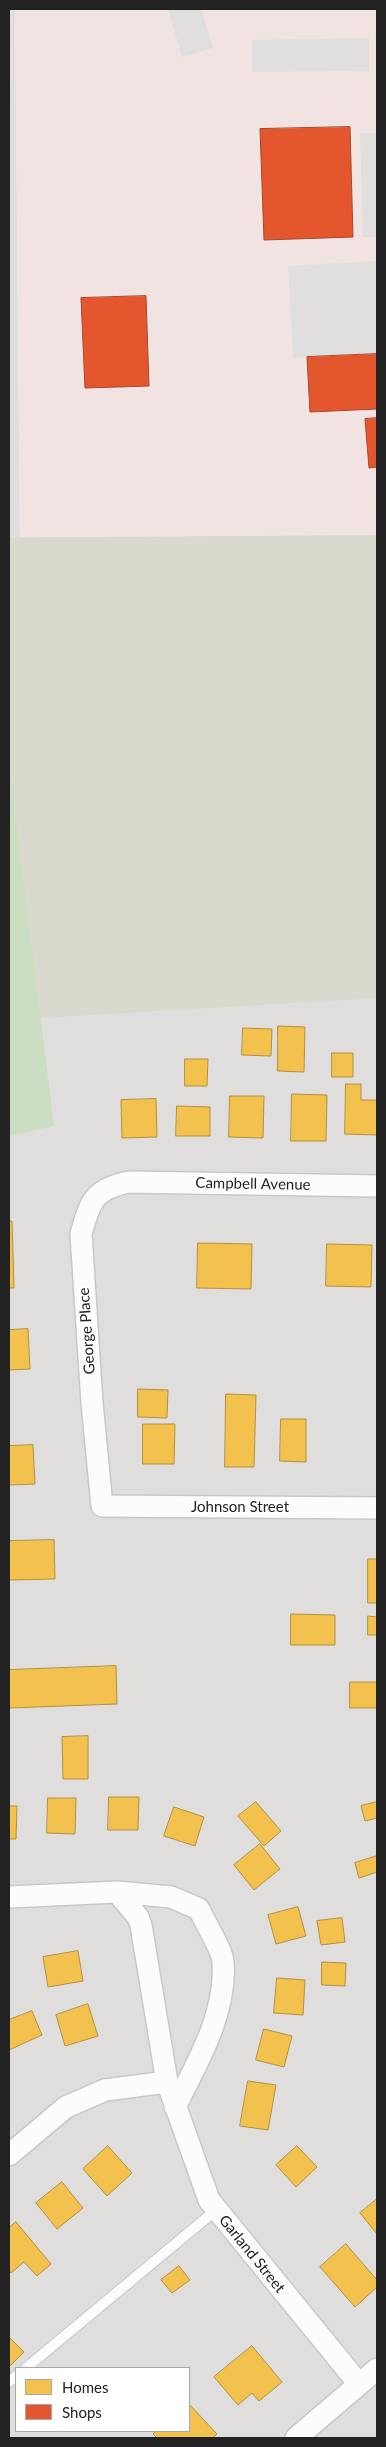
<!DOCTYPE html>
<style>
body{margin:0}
#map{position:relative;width:386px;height:2447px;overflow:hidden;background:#f0eeeb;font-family:Lato,sans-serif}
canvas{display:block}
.frame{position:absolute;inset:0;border:10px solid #222;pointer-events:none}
.legend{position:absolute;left:15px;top:2367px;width:175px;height:65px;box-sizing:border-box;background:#fff;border:1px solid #a7a7a7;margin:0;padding:6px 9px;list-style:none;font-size:15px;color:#222}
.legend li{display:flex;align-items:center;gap:10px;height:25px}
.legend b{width:25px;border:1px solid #a7a7a7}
</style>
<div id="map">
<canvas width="386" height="2447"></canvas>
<div class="frame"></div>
<ul class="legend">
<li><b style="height:14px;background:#f2c14e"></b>Homes</li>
<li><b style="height:14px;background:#e4572e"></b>Shops</li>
</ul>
</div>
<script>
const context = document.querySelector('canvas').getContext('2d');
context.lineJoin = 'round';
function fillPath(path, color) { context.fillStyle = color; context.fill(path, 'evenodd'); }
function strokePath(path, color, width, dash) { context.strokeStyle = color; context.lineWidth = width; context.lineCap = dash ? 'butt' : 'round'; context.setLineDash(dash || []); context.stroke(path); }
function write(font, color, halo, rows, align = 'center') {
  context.font = font + ' Lato,sans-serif'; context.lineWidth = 5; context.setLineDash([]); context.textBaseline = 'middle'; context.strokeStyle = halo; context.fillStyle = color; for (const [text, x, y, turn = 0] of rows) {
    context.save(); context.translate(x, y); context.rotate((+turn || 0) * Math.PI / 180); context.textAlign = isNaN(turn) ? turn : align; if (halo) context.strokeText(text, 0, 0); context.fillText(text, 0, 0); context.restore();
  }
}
fillPath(new Path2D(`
 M 9,9 L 15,9 L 20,537 L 377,535 L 377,2438 L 9,2438 ZM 16,2368 L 189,2368 L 189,2431 L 16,2431 Z`), '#dfdedc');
fillPath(new Path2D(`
 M 15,9 L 377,9 L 377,535 L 20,537 Z`), '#f1e3e1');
fillPath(new Path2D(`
 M 377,535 L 377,998 L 40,1018 L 9,764 L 9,538 Z`), '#d9d9cd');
fillPath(new Path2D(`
 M 9,764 L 54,1126 L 9,1136 Z`), '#cbdec1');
fillPath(new Path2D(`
 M 168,9 L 201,9 L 213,48 L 182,57 Z
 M 369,38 L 369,71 L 252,72 L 252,40 Z
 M 360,133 L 377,133 L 377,237 L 363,237 Z
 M 377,261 L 377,354 L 293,358 L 288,266 Z`), '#e0dfde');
const homes = new Path2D(`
 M 278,1026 L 305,1027 L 304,1072 L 278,1071 Z
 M 243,1028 L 272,1029 L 271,1056 L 242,1055 Z
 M 332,1053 L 353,1053 L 353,1077 L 332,1077 Z
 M 185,1059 L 208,1059 L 207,1086 L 185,1086 Z
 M 346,1084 L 361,1084 L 361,1100 L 377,1100 L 377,1135 L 345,1134 Z
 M 292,1094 L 327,1095 L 326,1141 L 291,1141 Z
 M 230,1096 L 264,1096 L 263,1138 L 229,1137 Z
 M 156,1099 L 157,1137 L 122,1138 L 121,1100 Z
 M 177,1106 L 210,1107 L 210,1136 L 176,1136 Z
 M 9,1221 L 12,1221 L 14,1288 L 9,1288 Z
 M 198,1243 L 252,1244 L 251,1289 L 197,1288 Z
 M 327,1244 L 372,1245 L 371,1287 L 326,1286 Z
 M 28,1329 L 30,1369 L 9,1370 L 9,1330 Z
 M 138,1389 L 168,1390 L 167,1418 L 138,1417 Z
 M 226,1394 L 256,1395 L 254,1467 L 225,1467 Z
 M 281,1419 L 306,1419 L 306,1462 L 280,1461 Z
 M 143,1424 L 175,1424 L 174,1464 L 143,1464 Z
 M 33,1445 L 35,1484 L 9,1485 L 9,1446 Z
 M 54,1540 L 55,1579 L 9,1580 L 9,1541 Z
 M 368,1559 L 377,1559 L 377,1603 L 368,1603 Z
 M 291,1614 L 335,1615 L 335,1645 L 291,1645 Z
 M 368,1616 L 377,1617 L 377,1635 L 368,1635 Z
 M 116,1666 L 117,1704 L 9,1708 L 9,1670 Z
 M 350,1682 L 377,1682 L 377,1708 L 350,1708 Z
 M 88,1736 L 88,1779 L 63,1779 L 62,1737 Z
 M 109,1797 L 139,1797 L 138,1830 L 108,1830 Z
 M 48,1798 L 76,1798 L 75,1834 L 47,1833 Z
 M 256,1802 L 281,1831 L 264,1846 L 238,1816 Z
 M 377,1802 L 377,1818 L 365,1821 L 361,1806 Z
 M 9,1806 L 17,1806 L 16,1839 L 9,1839 Z
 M 174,1807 L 204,1817 L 195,1846 L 164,1836 Z
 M 260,1844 L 280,1869 L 254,1890 L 234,1865 Z
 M 377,1856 L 377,1872 L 359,1878 L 355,1863 Z
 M 298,1907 L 306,1936 L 276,1944 L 268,1915 Z
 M 342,1918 L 345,1942 L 321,1945 L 317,1921 Z
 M 78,1951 L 83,1981 L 48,1987 L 43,1957 Z
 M 322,1962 L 346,1963 L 345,1986 L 322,1985 Z
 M 277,1978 L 305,1980 L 303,2015 L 274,2013 Z
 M 88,2004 L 98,2036 L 65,2046 L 56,2015 Z
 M 32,2011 L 42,2035 L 9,2050 L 9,2020 Z
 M 264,2029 L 292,2036 L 284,2067 L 256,2060 Z
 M 248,2081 L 276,2085 L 268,2130 L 240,2126 Z
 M 108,2146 L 132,2173 L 107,2196 L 83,2169 Z
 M 297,2146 L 317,2167 L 296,2187 L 276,2165 Z
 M 62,2182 L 83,2208 L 57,2229 L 36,2203 Z
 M 377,2199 L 377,2234 L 360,2213 Z
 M 16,2222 L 51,2264 L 37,2276 L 24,2262 L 11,2273 L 9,2270 L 9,2228 Z
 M 346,2244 L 377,2280 L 377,2287 L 355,2307 L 320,2267 Z
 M 179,2266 L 190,2280 L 172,2293 L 161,2280 Z
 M 9,2337 L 24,2352 L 9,2367 Z
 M 252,2346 L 282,2382 L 259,2401 L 252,2393 L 238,2405 L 214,2377 Z
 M 189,2404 L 217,2434 L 213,2438 L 157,2438 L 153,2434 L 156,2431 L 189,2431 Z`);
fillPath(homes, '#f2c14e');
strokePath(homes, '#b49141', 1);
const shops = new Path2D(`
 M 350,127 L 353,237 L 264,240 L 260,129 Z
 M 146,296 L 149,386 L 85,388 L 81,298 Z
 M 377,354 L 377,409 L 310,412 L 307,357 Z
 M 377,418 L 377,467 L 369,468 L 365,419 Z`);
fillPath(shops, '#e4572e');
strokePath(shops, '#aa472a', 1);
const lane = new Path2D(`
 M 26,2368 L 216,2210
 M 9,2382 L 16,2376`);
const street = new Path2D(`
 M 377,1186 L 129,1182 C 94,1189 90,1201 81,1234 L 92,1403 L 102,1506 L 377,1508
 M 117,1892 L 171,1897 L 199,1909 C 204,1921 223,1951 223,1962 C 227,2013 197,2063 175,2107
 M 9,1897 L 117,1892 L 138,1917 L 141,1925 L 167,2082 L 209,2200 L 359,2384
 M 9,2155 L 66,2107 L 105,2090 L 167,2082
 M 296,2438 L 377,2369`);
strokePath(lane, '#c9c8c7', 12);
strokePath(street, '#c9c8c7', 24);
strokePath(lane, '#fdfcfc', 10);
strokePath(street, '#fdfcfc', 21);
write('15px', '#222', '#fff', [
 ["Campbell Avenue",253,1184,1],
 ["George Place",87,1331,-94],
 ["Johnson Street",240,1507],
 ["Garland Street",252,2254,51]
]);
</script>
